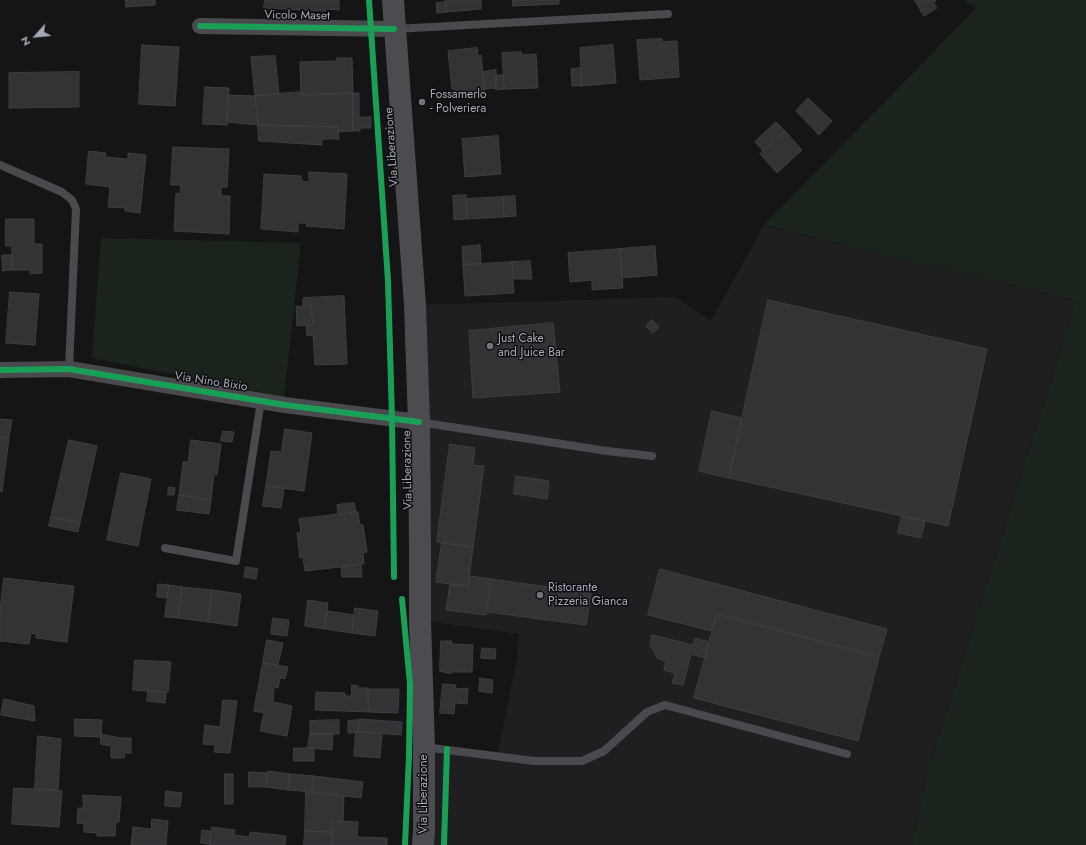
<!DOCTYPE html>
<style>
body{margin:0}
#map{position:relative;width:1086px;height:845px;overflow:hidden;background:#151515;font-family:Jost,sans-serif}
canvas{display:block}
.north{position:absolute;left:16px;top:16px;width:40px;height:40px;-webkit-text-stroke:3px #0f0f11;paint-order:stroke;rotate:243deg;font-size:11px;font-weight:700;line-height:16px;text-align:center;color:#a4a9b8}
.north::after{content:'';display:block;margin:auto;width:14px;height:18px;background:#a4a9b8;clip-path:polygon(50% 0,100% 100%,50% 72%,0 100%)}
</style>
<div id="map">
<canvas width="1086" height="845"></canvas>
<div class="north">N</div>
</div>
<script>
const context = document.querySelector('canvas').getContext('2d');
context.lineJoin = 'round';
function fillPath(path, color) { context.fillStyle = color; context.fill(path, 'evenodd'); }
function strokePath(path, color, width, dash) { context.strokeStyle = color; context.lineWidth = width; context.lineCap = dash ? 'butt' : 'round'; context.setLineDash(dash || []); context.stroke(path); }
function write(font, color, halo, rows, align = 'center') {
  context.font = font + ' Jost,sans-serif'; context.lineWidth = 3; context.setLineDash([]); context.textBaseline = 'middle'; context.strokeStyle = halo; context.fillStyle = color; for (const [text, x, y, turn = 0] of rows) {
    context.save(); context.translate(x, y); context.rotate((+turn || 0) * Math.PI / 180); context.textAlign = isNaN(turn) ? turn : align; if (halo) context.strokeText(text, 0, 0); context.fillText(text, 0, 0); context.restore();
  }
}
fillPath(new Path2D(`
 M 764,225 L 1076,301 L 926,777 L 912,845 L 423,845 L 424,747 L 497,756 L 517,660 L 519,634 L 420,620 L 415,305 L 675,297 L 711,321 Z`), '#1f1f21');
fillPath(new Path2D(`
 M 964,0 L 1086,0 L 1086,845 L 912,845 L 926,777 L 1076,301 L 764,225 L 976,8 Z
 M 101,238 L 301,243 L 284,397 L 92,358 Z`), '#1b231d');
const building = new Path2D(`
 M 126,0 L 155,0 L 155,5 L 126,7 Z
 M 265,0 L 339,0 L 339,10 L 326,9 L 326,11 L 264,8 Z
 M 446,0 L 481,0 L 481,9 L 447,12 Z
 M 513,0 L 559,0 L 559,4 L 513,6 Z
 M 915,0 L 935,0 L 936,1 L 933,2 L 937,8 L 924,16 Z
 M 446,2 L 447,12 L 437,13 L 436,3 Z
 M 662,39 L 662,42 L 677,41 L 679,77 L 640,80 L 637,40 Z
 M 142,45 L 179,47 L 175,106 L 139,104 Z
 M 613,45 L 616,83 L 582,86 L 580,48 Z
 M 477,48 L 478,56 L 481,55 L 485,94 L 456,96 L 455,89 L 452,89 L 448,51 Z
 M 521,52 L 522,55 L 536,54 L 538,88 L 504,89 L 502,53 Z
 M 275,56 L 279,94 L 255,96 L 251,57 Z
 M 337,58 L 352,58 L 353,93 L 301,95 L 300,62 L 337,61 Z
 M 581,68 L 582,86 L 572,86 L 571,69 Z
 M 496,70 L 496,88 L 484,89 L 483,72 Z
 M 79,72 L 79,107 L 9,108 L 9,73 Z
 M 496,75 L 503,75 L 504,89 L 496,90 Z
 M 205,87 L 229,88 L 227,125 L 203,124 Z
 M 300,92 L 301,95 L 353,93 L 353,131 L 339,132 L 338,127 L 258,125 L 255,96 Z
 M 353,93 L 359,93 L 359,117 L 371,117 L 371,128 L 360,128 L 360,131 L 353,131 Z
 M 228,95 L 255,96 L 258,125 L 227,122 Z
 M 808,98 L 832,121 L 819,135 L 796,111 Z
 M 776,122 L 785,131 L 763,151 L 755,142 Z
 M 258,125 L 338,127 L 339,139 L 322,139 L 322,145 L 259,141 Z
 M 785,131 L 802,150 L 777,173 L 760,154 Z
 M 498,136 L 501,174 L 465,177 L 462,139 Z
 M 173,147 L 229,149 L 227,187 L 221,187 L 221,196 L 230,196 L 229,234 L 174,231 L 176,193 L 180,194 L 181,185 L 171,185 Z
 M 89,151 L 106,153 L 105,157 L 128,159 L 128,153 L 146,155 L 140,213 L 125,211 L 125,208 L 108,207 L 110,187 L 86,184 Z
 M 309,172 L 347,174 L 344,229 L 306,226 L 307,223 L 298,223 L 298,232 L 261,229 L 264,174 L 301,176 L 301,181 L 309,182 Z
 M 466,195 L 467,219 L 454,220 L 453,196 Z
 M 515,196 L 516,216 L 504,217 L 503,197 Z
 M 503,197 L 504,217 L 467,219 L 466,199 Z
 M 6,219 L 34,219 L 34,244 L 42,244 L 42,273 L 30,274 L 30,270 L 12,270 L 12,246 L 6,246 Z
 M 480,245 L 481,264 L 463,265 L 462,247 Z
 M 655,246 L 657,275 L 622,278 L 620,249 Z
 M 620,249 L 623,288 L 592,290 L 592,280 L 570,282 L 568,253 Z
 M 2,255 L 12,255 L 12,270 L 3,271 Z
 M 530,261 L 532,279 L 514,279 L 512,262 Z
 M 512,262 L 514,293 L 465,296 L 463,265 Z
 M 10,292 L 39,294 L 35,345 L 6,343 Z
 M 344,296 L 347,364 L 315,365 L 313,335 L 307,336 L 306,325 L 313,325 L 311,306 L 303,306 L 303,298 Z
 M 768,300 L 987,349 L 948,526 L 729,478 Z
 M 311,306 L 313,325 L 297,326 L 296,307 Z
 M 652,320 L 659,327 L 653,333 L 646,326 Z
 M 553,323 L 560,392 L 473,398 L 469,331 Z
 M 712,411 L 742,418 L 729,478 L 699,471 Z
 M 0,419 L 12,420 L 9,438 L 0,437 Z
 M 285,429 L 312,433 L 304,491 L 266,486 L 271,451 L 281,452 Z
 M 223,431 L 234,432 L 232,442 L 221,441 Z
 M 0,437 L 9,438 L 2,492 L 0,491 Z
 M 69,440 L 97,446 L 80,523 L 51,517 Z
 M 191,440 L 221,444 L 217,475 L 214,474 L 211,500 L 179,495 L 183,462 L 188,462 Z
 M 450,444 L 475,448 L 473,465 L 484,466 L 473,547 L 437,542 Z
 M 121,473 L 151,479 L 138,546 L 107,540 Z
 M 516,476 L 549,481 L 547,499 L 514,494 Z
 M 266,486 L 284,488 L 281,508 L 263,506 Z
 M 169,487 L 175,488 L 174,495 L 168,495 Z
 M 179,495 L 211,500 L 209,514 L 177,510 Z
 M 354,503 L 356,513 L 338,515 L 337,505 Z
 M 358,512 L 360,525 L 363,525 L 367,552 L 363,553 L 364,564 L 305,571 L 303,557 L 300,558 L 297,533 L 301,533 L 299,519 Z
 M 902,516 L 925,521 L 921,538 L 898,533 Z
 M 51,517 L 80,523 L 78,532 L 49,526 Z
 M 442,543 L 473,547 L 468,586 L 436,582 Z
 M 361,565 L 362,577 L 342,577 L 341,567 Z
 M 246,567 L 258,569 L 256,579 L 244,577 Z
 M 660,569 L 887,629 L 879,657 L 717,614 L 712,631 L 648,615 Z
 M 469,576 L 491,579 L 486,615 L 446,610 L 450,584 L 468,586 Z
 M 4,578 L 74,586 L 67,642 L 36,638 L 36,634 L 31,633 L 29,644 L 0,641 L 0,611 Z
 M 491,579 L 591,593 L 586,625 L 487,612 Z
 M 158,584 L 169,585 L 167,598 L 157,597 Z
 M 169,585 L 182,587 L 178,618 L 165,617 Z
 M 182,587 L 212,590 L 208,622 L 178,618 Z
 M 212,590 L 241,594 L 237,626 L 208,622 Z
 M 308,600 L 328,603 L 325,629 L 305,626 Z
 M 355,608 L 378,611 L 375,636 L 352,633 Z
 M 327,611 L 354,615 L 352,633 L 325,629 Z
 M 717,614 L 879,657 L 858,741 L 694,698 Z
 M 273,618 L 289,620 L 287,636 L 271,634 Z
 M 652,635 L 693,645 L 695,638 L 709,642 L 705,658 L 691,654 L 683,685 L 672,683 L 675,673 L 664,670 L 666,661 L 658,659 L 650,645 Z
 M 267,640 L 283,643 L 278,665 L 263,663 Z
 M 441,641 L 452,641 L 452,644 L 473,645 L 472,672 L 451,672 L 451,674 L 440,671 Z
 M 482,648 L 496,649 L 495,659 L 481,658 Z
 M 135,660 L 171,662 L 168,692 L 133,690 Z
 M 263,663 L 288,667 L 285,679 L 280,678 L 278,688 L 274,687 L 273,702 L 292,706 L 287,736 L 260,731 L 264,713 L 254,711 Z
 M 480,678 L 493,680 L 492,693 L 479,691 Z
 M 443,684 L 456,685 L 455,689 L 468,688 L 467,704 L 455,703 L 454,714 L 440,713 Z
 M 352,685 L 358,686 L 358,688 L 368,688 L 369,712 L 315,710 L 316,692 L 345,693 L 345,696 L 351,696 Z
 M 368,689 L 399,689 L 398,713 L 369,712 Z
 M 148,691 L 166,692 L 165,703 L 147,701 Z
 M 4,699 L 34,706 L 35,721 L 1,715 Z
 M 223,700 L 237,701 L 230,753 L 214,752 L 215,745 L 203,744 L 205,725 L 220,727 Z
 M 75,719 L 102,720 L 101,737 L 75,736 Z
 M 359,719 L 402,722 L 401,735 L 358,732 Z
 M 339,720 L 339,734 L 310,734 L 310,721 Z
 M 359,720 L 358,732 L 356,732 L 356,733 L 348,733 L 348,721 Z
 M 356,732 L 382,733 L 380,758 L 354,756 Z
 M 101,734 L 120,738 L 131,738 L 131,753 L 125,753 L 124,758 L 111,758 L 111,746 L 101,744 Z
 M 310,734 L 333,734 L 332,750 L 308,748 Z
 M 38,736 L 61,739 L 58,790 L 35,789 Z
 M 294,748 L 314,748 L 314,761 L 294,761 Z
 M 268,771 L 290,774 L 288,790 L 266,787 Z
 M 249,772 L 268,773 L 266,787 L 249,787 Z
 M 225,774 L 233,774 L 233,804 L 225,804 Z
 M 290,774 L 314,776 L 312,792 L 288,790 Z
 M 314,776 L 363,782 L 361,798 L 312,792 Z
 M 14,788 L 62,791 L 59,827 L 12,824 Z
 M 166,791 L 182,793 L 180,807 L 165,806 Z
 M 306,792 L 344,796 L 343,822 L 333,821 L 332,832 L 305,831 Z
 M 83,795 L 121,797 L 119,822 L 116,822 L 115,836 L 97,836 L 97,833 L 84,832 L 84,824 L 77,823 L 78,808 L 83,808 Z
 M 152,819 L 168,821 L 166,845 L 131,845 L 133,827 L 151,829 Z
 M 333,821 L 358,822 L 357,837 L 387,838 L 387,845 L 332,845 Z
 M 212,827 L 235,830 L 234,835 L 249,837 L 250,832 L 286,836 L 285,845 L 210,845 Z
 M 202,830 L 211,831 L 210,844 L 201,843 Z
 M 305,831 L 332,832 L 332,845 L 304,845 Z`);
fillPath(building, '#333335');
strokePath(building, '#3d3e42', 1);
strokePath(new Path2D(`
 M 395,29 L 668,14
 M 0,165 L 62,192 L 72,200 L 76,209 L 69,369
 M 419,422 L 607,451 L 652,456
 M 165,548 L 236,561 L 261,401
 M 424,747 L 534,761 L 582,761 L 604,751 L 647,712 L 665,705 L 847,754`), '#494a4e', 8);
strokePath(new Path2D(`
 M 200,26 L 394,29
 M 0,370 L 69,369 L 285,405 L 419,422`), '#494a4e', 16);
strokePath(new Path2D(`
 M 393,0 L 415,305 L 419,422 L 420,554 L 420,620 L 424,747 L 424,831 L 423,845`), '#4c4c50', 22);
strokePath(new Path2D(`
 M 369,0 L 388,281 L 392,418 L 394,577
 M 200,26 L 394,29
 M 0,370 L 69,369 L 285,405 L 419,422
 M 402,599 L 410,684 L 409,757 L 405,845
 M 444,845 L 447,749`), '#1a9f57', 6);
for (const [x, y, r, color] of [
 [422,102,4,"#72757f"],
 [490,346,4,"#72757f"],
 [540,595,4,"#72757f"]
]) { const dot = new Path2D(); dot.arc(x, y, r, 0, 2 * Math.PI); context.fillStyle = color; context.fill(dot); strokePath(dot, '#0f0f11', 1.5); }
write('12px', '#a4a9b8', '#0f0f11', [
 ["Vicolo Maset",297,16,1],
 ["Via Liberazione",392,147,-94],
 ["Via Nino Bixio",211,382,9],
 ["Via Liberazione",408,470,-91],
 ["Via Liberazione",424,794,-90]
]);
write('12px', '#a4a9b8', '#0f0f11', [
 ["Fossamerlo",430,95],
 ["- Polveriera",430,109],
 ["Just Cake",498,339],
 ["and Juice Bar",498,353],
 ["Ristorante",548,588],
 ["Pizzeria Gianca",548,602]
], 'left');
</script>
